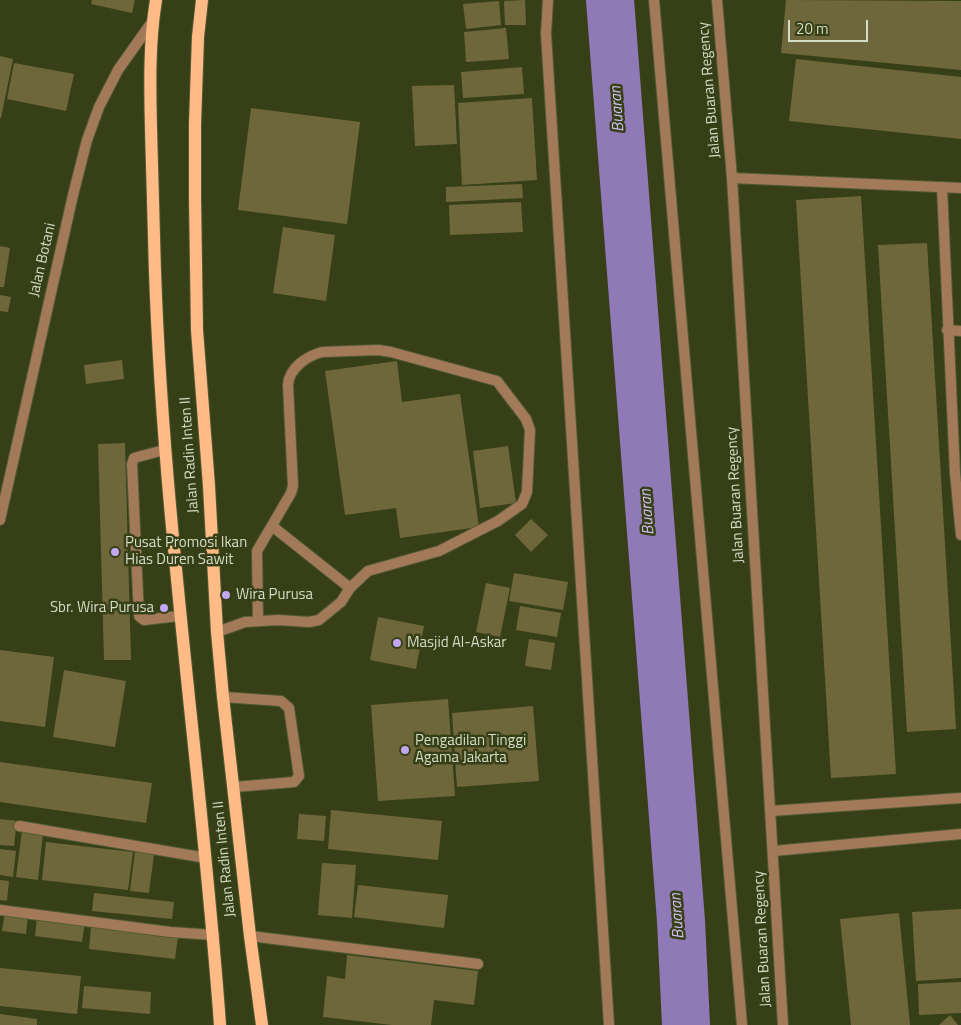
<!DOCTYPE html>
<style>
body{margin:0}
#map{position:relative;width:961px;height:1025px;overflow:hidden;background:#373f16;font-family:"Titillium Web",sans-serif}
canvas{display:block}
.scale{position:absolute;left:788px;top:20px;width:80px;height:22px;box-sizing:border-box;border:2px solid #d5dcc5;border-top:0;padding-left:6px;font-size:15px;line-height:18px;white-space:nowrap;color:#d5dcc5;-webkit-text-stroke:4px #373f16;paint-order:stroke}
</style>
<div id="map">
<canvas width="961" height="1025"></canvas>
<div class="scale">20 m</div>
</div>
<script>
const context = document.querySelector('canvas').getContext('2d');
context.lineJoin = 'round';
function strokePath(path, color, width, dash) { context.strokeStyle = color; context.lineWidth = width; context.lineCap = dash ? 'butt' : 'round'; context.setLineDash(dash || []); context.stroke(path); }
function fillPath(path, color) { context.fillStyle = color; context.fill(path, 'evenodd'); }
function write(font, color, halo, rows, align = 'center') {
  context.font = font + ' "Titillium Web",sans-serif'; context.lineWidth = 5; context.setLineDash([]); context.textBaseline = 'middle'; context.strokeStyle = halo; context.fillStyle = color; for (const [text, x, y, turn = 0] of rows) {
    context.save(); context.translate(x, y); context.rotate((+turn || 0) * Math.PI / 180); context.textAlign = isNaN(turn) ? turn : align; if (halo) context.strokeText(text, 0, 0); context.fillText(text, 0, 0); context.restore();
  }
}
strokePath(new Path2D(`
 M 610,0 L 681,921 L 686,1025`), '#8f79b7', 48);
fillPath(new Path2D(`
 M 92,0 L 135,0 L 132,13 L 91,4 Z
 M 525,0 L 526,25 L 505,25 L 504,1 Z
 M 786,0 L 961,1 L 961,70 L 781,53 Z
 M 499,1 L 501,25 L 466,29 L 463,4 Z
 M 506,28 L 509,59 L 466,62 L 464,32 Z
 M 0,56 L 13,59 L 1,118 L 0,118 Z
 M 796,59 L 961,77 L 961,139 L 789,121 Z
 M 14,63 L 74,74 L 66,111 L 7,99 Z
 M 522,67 L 524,94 L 463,98 L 461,72 Z
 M 454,85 L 457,144 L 415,146 L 412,86 Z
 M 532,98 L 537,180 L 462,185 L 458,103 Z
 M 251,108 L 360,122 L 347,224 L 238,210 Z
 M 522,184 L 523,198 L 446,202 L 446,187 Z
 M 861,196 L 896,774 L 831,778 L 796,200 Z
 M 521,202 L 523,232 L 450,235 L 449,205 Z
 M 283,227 L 335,235 L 326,301 L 273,293 Z
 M 927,243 L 956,729 L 907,732 L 878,245 Z
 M 0,246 L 10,248 L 4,287 L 0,287 Z
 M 0,295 L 11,297 L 8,312 L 0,311 Z
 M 122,360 L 124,379 L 86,384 L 84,365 Z
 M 397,361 L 402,402 L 460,394 L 479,527 L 400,538 L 396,508 L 345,515 L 325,371 Z
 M 125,443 L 131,660 L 104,660 L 98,444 Z
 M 508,446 L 516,503 L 480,508 L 473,451 Z
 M 531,519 L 548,535 L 531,552 L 515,535 Z
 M 514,573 L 568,582 L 563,610 L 509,601 Z
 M 486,583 L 510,588 L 500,637 L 476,632 Z
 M 520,606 L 561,613 L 557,637 L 516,630 Z
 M 378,617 L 424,626 L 416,669 L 370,660 Z
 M 529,639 L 555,643 L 551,670 L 525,666 Z
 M 0,650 L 54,657 L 45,727 L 0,721 Z
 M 64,670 L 126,681 L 115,747 L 53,737 Z
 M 448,699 L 455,796 L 378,801 L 371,705 Z
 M 533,706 L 539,781 L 457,787 L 452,713 Z
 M 0,762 L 152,783 L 146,823 L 0,802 Z
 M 331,810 L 442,821 L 438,860 L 328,849 Z
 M 299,814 L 326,816 L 324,841 L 297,839 Z
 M 0,819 L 17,821 L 14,846 L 0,845 Z
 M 22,831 L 43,833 L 38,880 L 16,877 Z
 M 46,842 L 133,852 L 128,890 L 42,880 Z
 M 0,849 L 16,851 L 13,877 L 0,875 Z
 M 135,851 L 154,854 L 149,893 L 130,891 Z
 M 322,863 L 356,865 L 352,918 L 318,915 Z
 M 0,880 L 9,881 L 7,901 L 0,900 Z
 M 358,885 L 448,895 L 444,928 L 354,917 Z
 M 94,893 L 174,902 L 172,919 L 92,911 Z
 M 961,909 L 961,978 L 916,981 L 912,912 Z
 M 5,912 L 28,915 L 26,934 L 2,931 Z
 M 899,913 L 910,1025 L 851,1025 L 840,919 Z
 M 37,917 L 85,922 L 82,942 L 35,936 Z
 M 91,927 L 178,936 L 175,959 L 89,949 Z
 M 347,955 L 478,971 L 474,1005 L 434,1000 L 431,1025 L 392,1025 L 323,1017 L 327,976 L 345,979 Z
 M 0,968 L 81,976 L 77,1014 L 0,1006 Z
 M 961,982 L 961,1013 L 919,1015 L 918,984 Z
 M 84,986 L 151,992 L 150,1014 L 82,1008 Z
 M 0,1014 L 37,1019 L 37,1025 L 0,1025 Z
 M 950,1015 L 958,1025 L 939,1025 Z`), '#6f673c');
const service = new Path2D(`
 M 164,450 L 134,458 L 132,464 L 139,616 L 144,620 L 179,616
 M 272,526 L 350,588
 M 217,632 L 245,622 L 278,620 L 309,622 L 319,620 L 341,602 L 350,588 L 368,571 L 439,551 L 498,521 L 522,504 L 527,492 L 530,430 L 526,419 L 497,381 L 391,352 L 378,350 L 322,352 C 307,356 289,368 288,385 L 293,486 L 291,493 L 257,551 L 258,621
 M 223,697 L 281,701 L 289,708 L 299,776 L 294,782 L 234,787
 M 19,826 L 206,858
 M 0,910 L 170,932 L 214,935
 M 250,936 L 478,964`);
const minor = new Path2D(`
 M 548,0 L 546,34 L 609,1025
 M 654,0 L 742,1025
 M 717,0 L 732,178 L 783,1025
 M 732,178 L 961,188
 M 942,187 L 955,473 L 961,535
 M 947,330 L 961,331
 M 0,520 L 73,195 L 87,140 L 99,107 L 118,70 L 152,22
 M 770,811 L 961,798
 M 773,851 L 961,834`);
const primary = new Path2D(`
 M 156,0 C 149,42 150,86 151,129 C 152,165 153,201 154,237 C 160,501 201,762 220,1025
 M 202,0 L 198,37 L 195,124 L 195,198 L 197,330 L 209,486 L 217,632 L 223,697 L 250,936 L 262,1025`);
strokePath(service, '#535b36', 12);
strokePath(minor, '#535b36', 12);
strokePath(primary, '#535b36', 14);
strokePath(service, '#a37a59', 10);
strokePath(minor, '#a37a59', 10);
strokePath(primary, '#febb85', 12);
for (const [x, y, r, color] of [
 [115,552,5,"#c2a8f3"],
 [226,595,5,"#c2a8f3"],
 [164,608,5,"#c2a8f3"],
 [397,643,5,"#c2a8f3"],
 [405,750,5,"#c2a8f3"]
]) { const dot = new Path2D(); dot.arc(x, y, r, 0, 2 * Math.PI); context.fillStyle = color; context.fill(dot); strokePath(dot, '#373f16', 2); }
write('15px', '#d5dcc5', '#373f16', [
 ["Jalan Buaran Regency",710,90,-95],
 ["Jalan Botani",43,260,-77],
 ["Jalan Radin Inten II",190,455,-94],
 ["Jalan Buaran Regency",736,495,-93],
 ["Jalan Radin Inten II",225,859,-96],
 ["Jalan Buaran Regency",763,939,-93]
]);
write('15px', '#d5dcc5', '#373f16', [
 ["Pusat Promosi Ikan",125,543],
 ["Hias Duren Sawit",125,560],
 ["Wira Purusa",236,595],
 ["Sbr. Wira Purusa",154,608,"right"],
 ["Masjid Al-Askar",407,643],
 ["Pengadilan Tinggi",415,741],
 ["Agama Jakarta",415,758]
], 'left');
write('italic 16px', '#cfbef2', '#373f16', [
 ["Buaran",618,109,-94],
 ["Buaran",648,512,-94],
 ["Buaran",678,916,-94]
]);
</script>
